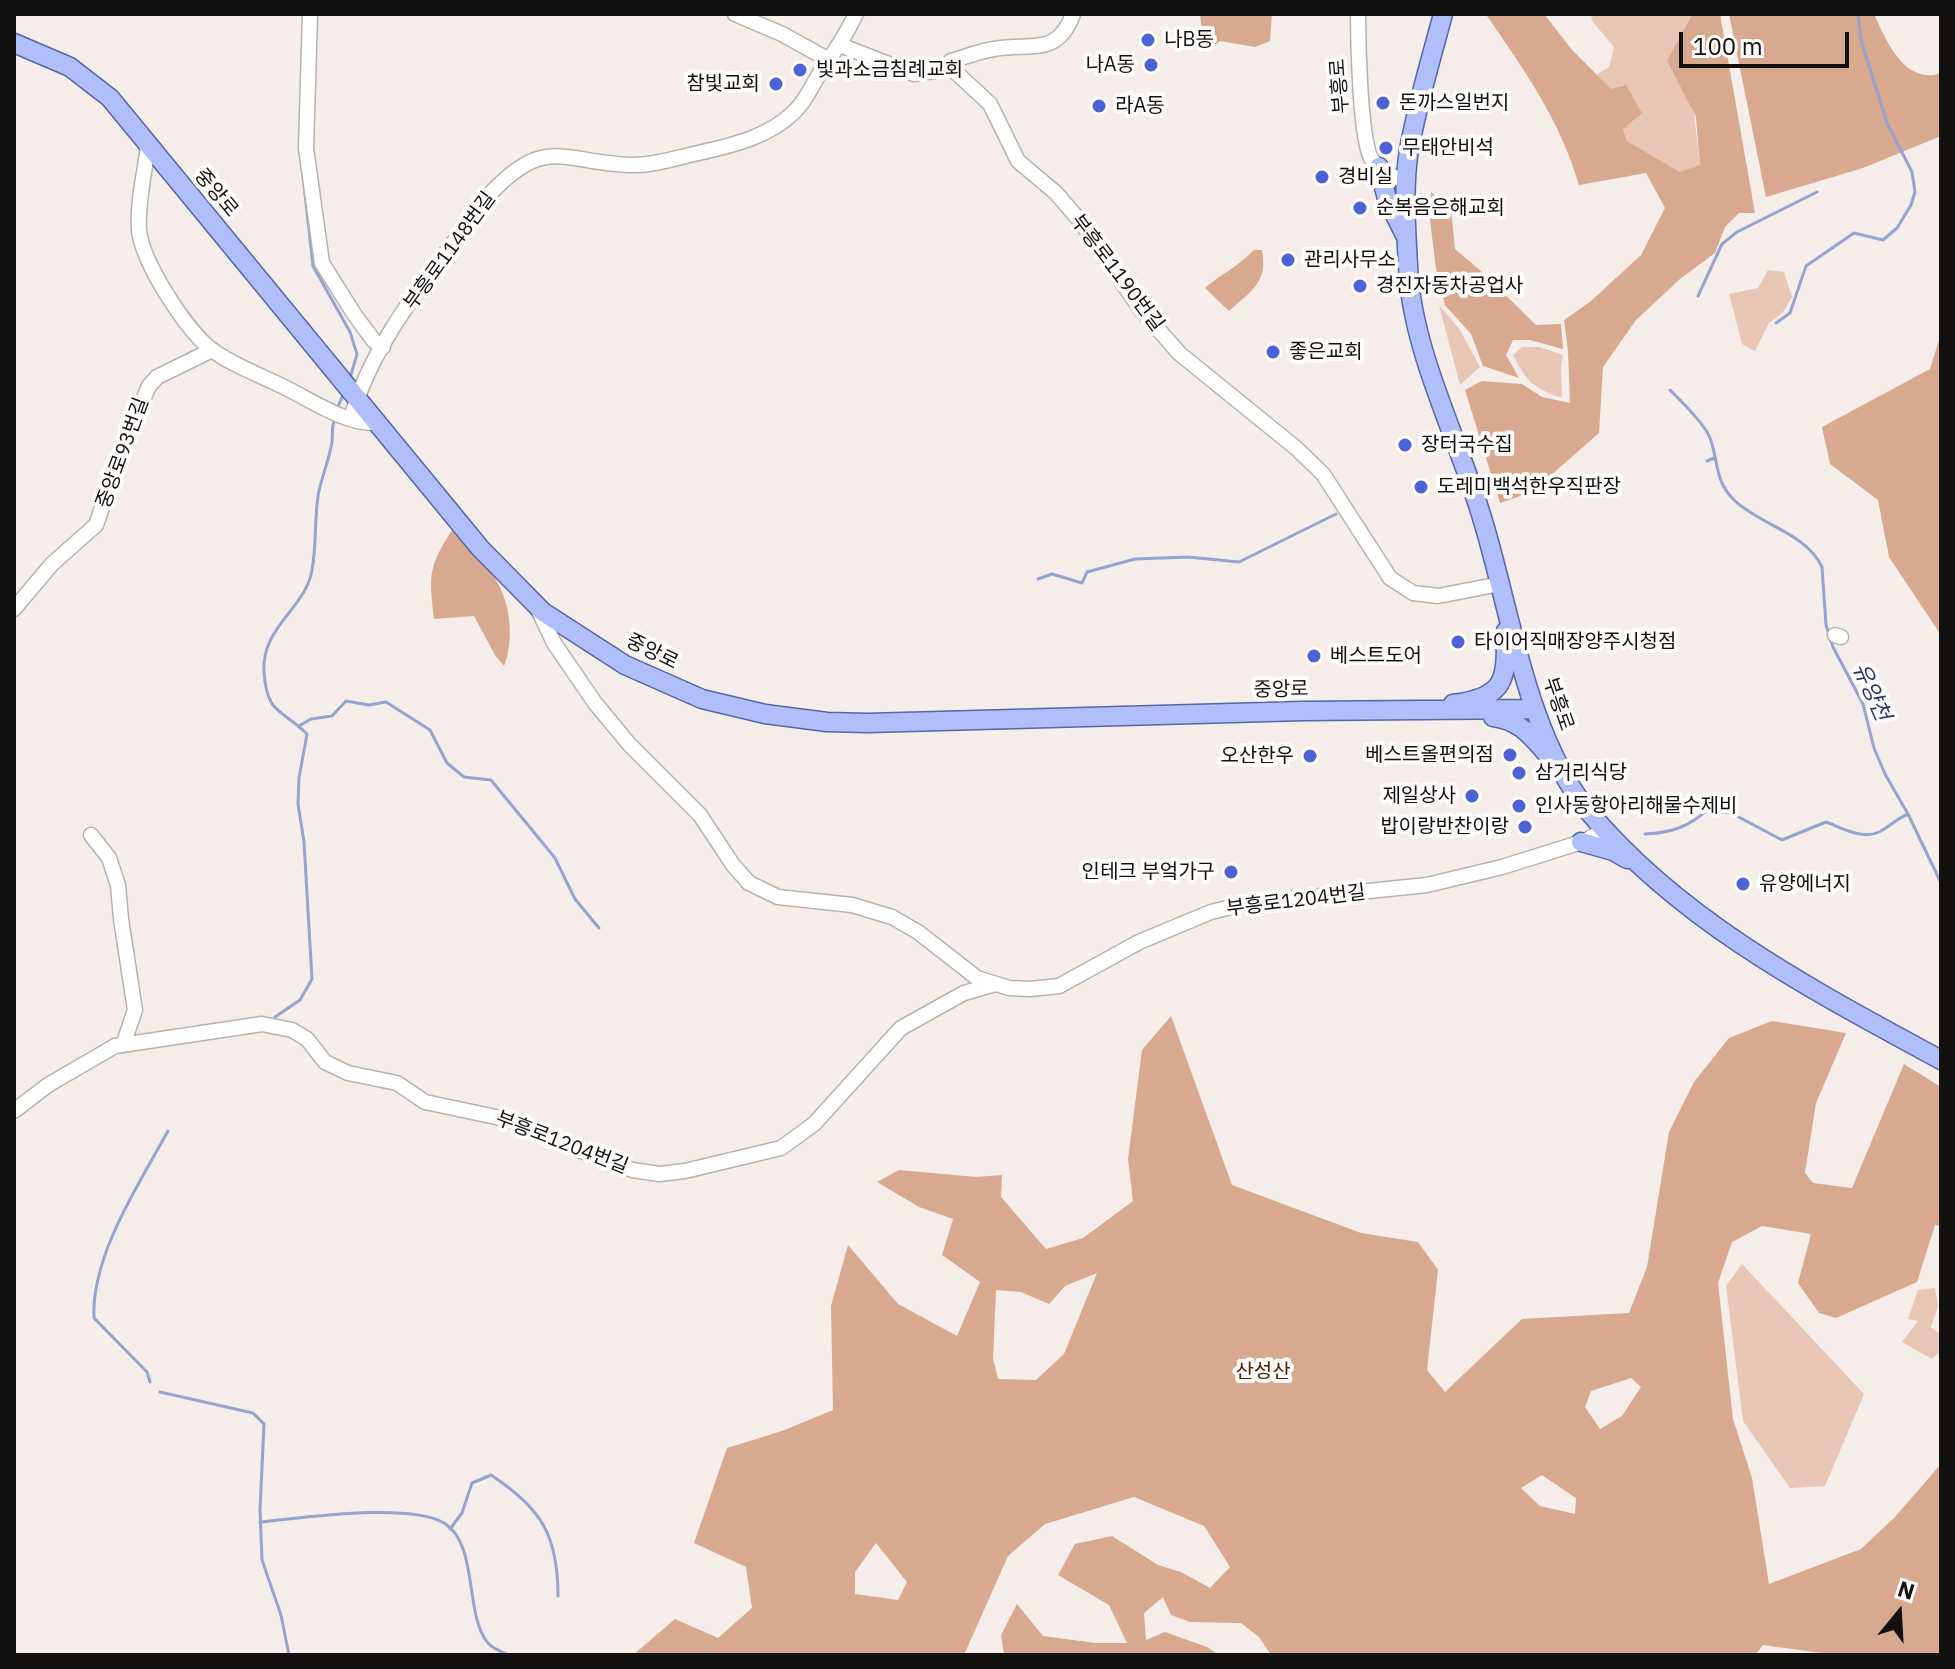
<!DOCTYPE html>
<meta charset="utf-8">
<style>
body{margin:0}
#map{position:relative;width:1955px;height:1669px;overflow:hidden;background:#f4edea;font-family:"IBM Plex Sans",sans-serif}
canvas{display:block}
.frame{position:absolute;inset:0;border:16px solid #131110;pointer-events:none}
.north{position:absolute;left:1859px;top:1573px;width:80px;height:80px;-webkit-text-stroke:6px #fefcfa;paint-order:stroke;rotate:18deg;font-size:22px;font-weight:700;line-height:32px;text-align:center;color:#131110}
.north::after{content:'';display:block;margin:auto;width:28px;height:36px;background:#131110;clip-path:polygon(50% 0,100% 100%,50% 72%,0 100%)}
.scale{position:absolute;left:1679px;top:32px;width:170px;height:36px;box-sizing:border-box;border:4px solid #131110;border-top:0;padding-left:10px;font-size:24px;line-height:28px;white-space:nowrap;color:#131110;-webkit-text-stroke:6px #fefcfa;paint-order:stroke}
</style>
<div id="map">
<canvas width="1955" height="1669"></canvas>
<div class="frame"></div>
<div class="north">N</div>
<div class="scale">100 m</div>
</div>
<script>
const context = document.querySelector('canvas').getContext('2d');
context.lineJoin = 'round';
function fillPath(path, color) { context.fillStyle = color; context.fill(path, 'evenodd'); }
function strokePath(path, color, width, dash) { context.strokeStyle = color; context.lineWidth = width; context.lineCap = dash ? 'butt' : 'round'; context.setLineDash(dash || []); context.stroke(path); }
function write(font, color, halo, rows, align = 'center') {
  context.font = font + ' "IBM Plex Sans","Noto Sans KR",sans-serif'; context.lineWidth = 8; context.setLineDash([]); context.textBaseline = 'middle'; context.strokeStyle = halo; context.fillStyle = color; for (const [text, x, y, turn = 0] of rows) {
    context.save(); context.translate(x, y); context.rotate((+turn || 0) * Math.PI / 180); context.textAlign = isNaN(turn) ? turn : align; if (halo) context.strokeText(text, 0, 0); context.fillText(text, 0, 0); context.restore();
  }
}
fillPath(new Path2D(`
 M 1591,14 L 1693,14 L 1667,61 L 1694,113 L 1700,166 L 1680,172 L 1627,141 L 1611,90 L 1596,75 L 1609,67 L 1614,47 L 1592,21 Z
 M 1768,270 L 1784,272 L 1792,297 L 1783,312 L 1769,323 L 1755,351 L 1742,344 L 1729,294 L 1758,288 Z
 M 1439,305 L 1460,330 L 1480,367 L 1460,385 Z
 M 1522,347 L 1539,347 L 1563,355 L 1561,367 L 1562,398 C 1533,388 1527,382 1513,355 Z
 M 1742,1264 L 1864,1394 L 1825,1486 L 1790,1488 L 1743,1421 L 1726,1286 Z
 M 1935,1288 L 1938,1306 L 1931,1327 L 1941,1335 L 1941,1350 L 1932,1359 L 1902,1342 L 1918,1321 L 1908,1319 L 1918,1290 Z`), '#e7c6b5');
fillPath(new Path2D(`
 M 1200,14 L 1272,14 L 1270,41 L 1255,47 L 1220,41 L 1204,53 Z
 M 1495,14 L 1544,14 L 1572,50 L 1611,89 L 1626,85 L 1642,113 L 1623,129 L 1627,141 L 1680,172 L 1700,165 L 1696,117 L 1667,61 L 1692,15 L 1720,14 L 1755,213 L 1739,213 L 1725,227 L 1715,253 L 1680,279 L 1636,320 L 1603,367 L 1599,433 L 1532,492 L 1500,503 L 1465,390 L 1482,381 L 1522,384 L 1542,397 L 1570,403 L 1568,351 L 1564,320 L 1591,301 L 1641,255 L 1665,208 L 1646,173 L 1579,185 C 1560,120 1525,71 1487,16 Z
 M 1729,14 L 1874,14 C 1886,40 1905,86 1941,73 L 1941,136 L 1863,168 L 1766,197 Z
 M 1431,192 L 1451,209 L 1455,249 L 1482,272 L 1536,325 L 1561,324 L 1563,349 L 1530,340 L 1513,340 L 1506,355 L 1519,378 L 1483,366 L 1471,334 L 1445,305 L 1436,269 L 1430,220 Z
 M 1254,250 L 1262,250 C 1268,283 1251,291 1229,311 L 1205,288 C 1221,274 1240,265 1254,250 Z
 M 1941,334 L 1941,635 L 1889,557 L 1878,500 L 1830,464 L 1822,427 L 1930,369 Z
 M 452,530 C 464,545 488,566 497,582 C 511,606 514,641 504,666 L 495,655 L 474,616 L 434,619 C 429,574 428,568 452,530 Z
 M 1171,1016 L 1232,1185 L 1361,1233 L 1418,1242 L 1438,1270 L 1427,1370 L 1445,1392 L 1522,1319 L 1629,1313 L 1647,1267 L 1669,1132 L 1694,1082 L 1729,1038 L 1772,1021 L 1846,1033 L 1816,1103 L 1805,1173 L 1813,1183 L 1852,1188 L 1904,1064 L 1941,1087 L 1941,1226 L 1935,1225 L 1917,1282 L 1836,1318 L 1819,1313 L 1798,1283 L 1811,1234 L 1762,1226 L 1732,1242 L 1718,1283 L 1733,1419 L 1752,1478 L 1769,1584 L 1861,1549 L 1895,1517 L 1941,1464 L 1941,1655 L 1836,1655 L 1763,1645 L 1755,1655 L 1271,1655 L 1259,1637 L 1241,1623 L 1190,1622 L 1171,1615 L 1163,1597 L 1144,1613 L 1146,1640 L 1165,1632 L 1207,1647 L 1219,1655 L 1004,1655 L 1001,1635 L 1017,1604 L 1043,1636 L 1096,1643 L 1127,1643 L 1109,1605 L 1058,1575 L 1075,1544 L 1112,1536 L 1158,1565 L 1181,1572 L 1210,1588 L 1230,1567 L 1204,1526 L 1134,1497 L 1045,1524 L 1008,1556 L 964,1655 L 633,1655 L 675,1619 L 718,1638 L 752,1608 L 746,1567 L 694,1543 L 727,1448 L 782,1431 L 833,1410 L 831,1306 L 848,1245 L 898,1304 L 957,1336 L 980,1282 L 942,1255 L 953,1219 L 919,1207 L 877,1182 L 899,1170 L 976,1177 L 1002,1175 L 1001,1197 L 1046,1249 L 1083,1238 L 1133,1201 L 1128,1159 L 1142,1050 ZM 1097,1273 L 1064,1354 L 1036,1380 L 998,1379 L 993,1359 L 996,1290 L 1021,1292 L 1049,1304 L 1065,1286 ZM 1631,1378 L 1641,1387 L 1622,1416 L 1600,1429 L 1585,1407 L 1591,1391 ZM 1542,1475 L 1576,1498 L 1575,1514 L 1540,1506 L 1521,1488 ZM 876,1543 L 907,1582 L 898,1600 L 855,1594 L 855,1572 Z`), '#d8a88f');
strokePath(new Path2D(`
 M 302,166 L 313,266 L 350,332 L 357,354 L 350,378
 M 1698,296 L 1722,244 L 1737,232 L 1817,192
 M 1776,323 L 1790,313 L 1806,266 L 1854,233 L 1883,240 L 1897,228 L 1911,205 L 1915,192 L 1912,172 L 1887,123 L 1861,40 L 1858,14
 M 1670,390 C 1681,401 1705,424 1710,438 C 1719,462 1714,480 1734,500 C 1760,525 1806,533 1822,567 L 1826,625 L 1833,647 L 1863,704 L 1874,748 L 1885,774 L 1908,814 L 1941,883
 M 338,407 L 344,392
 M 1707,461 L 1714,458
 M 1038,579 L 1052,574 L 1082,583 L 1087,572 L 1135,559 L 1188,557 L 1239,562 L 1336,514
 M 299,726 L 311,719 L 332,716 L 346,701 L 369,705 L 386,702 L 430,730 L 447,763 L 464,777 L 491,780 L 555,858 L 575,899 L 599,928
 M 1645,834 C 1670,833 1689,827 1707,810 L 1731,813 L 1782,840 L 1826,822 C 1842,828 1862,840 1879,832 C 1889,827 1896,819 1908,814
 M 275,1017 L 300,1000 L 312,979 L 304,842 L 298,804 L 299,778 L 307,734 C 281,708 267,715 264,672 C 261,629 302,610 311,575 C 317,549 314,523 318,496 C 321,478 329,461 332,442 C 333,433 331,427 335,419
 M 150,1382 L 147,1372 L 94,1318 C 91,1256 139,1184 168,1131
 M 160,1392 L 253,1413 L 264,1424 L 260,1510 L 262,1560 L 281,1615 L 289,1655
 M 260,1522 C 302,1518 409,1502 444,1523 C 479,1544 464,1615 488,1643 C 493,1649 502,1652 509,1655
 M 450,1529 L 462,1513 L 472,1483 L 491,1475 C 541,1508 558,1535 558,1596`), '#95a3cf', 3);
const minor = new Path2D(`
 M 310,14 L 306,148 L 322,263 L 354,314 L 374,341 L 383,347
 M 735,14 L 782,34 L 829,60
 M 1358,14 C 1358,42 1360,137 1371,158 C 1379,171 1394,177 1407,182
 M 840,45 L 914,74 L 934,71 L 949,66 L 951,61 C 965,57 980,51 994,49 C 1030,42 1057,58 1073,14
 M 949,66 L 990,104 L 1018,161 L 1056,193 L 1080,221 L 1141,310 L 1180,354 L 1296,448 L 1323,474 L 1390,578 L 1413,593 L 1438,596 L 1500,584
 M 148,145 C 145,172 137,203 139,230 C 142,262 186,330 211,349 C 231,365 265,377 288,389 C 314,402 347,425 379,423
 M 351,419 C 372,338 441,262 489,195 C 544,136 560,161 628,165 C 650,166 672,159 694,154 C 729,146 768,138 794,112 C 806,101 812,85 821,71 C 834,53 846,35 856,14
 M 537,607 L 554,643 L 595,703 L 629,744 L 700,815 L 733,865 L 749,883 L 778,897 L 852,905 L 892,917 L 918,932 L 977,978 L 1009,988 L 1030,989 L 1059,986 L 1139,942 L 1211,912 L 1243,904 L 1427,885 L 1502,867 L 1585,841 L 1605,829
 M 14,609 L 52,564 L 96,525 L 125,441 L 149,386 L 157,377 L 212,350
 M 1835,635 L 1841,637
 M 91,835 L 109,858 L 118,885 L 121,919 L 135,1010 L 123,1045
 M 14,1111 L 48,1085 L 115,1046 L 262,1024 L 292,1030 L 307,1039 L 325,1062 L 348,1073 L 397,1083 L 425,1102 L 510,1120 L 609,1163 L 633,1170 L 659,1174 L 685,1171 L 781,1148 L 814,1124 L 901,1028 L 964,993 L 992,985`);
const major = new Path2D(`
 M 1443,14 C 1431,59 1417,105 1409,150 C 1403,187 1406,228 1408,265 C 1411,351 1459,439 1483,521 C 1511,613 1527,737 1589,812 C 1682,923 1816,992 1941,1060
 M 14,43 L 70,67 L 110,98 L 480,548 L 543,612 L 625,665 L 702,699 L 765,714 L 827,722 L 868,723 L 1304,711 L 1534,709
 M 1379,167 L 1387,199 L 1405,235
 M 1453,704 C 1508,697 1506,678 1506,631
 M 1493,717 C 1520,720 1532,737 1549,756
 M 1581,842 L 1613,851 L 1627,859`);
strokePath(minor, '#b8b2af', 17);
strokePath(major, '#5766a5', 21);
strokePath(minor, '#fff', 14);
strokePath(major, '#b0bef9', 18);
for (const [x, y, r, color] of [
 [1148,40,8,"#4e62d8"],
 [1151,65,8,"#4e62d8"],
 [800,70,8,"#4e62d8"],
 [776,84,8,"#4e62d8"],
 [1383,103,8,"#4e62d8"],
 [1099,106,8,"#4e62d8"],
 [1386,148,8,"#4e62d8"],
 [1322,177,8,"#4e62d8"],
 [1360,208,8,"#4e62d8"],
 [1288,260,8,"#4e62d8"],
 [1360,286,8,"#4e62d8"],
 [1273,352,8,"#4e62d8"],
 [1405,445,8,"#4e62d8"],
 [1421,487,8,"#4e62d8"],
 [1458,642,8,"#4e62d8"],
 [1314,656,8,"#4e62d8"],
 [1510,755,8,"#4e62d8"],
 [1310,756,8,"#4e62d8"],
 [1519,773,8,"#4e62d8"],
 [1472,796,8,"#4e62d8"],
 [1519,806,8,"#4e62d8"],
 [1525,827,8,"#4e62d8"],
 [1231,872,8,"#4e62d8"],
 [1743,884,8,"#4e62d8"]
]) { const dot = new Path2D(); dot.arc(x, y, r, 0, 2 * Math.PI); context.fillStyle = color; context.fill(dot); strokePath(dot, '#fefcfa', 3); }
write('20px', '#131110', '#fefcfa', [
 ["나B동",1164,40],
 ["나A동",1135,65,"right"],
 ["빛과소금침례교회",816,70],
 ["참빛교회",760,84,"right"],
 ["돈까스일번지",1399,103],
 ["라A동",1115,106],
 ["무태안비석",1402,148],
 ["경비실",1338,177],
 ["순복음은해교회",1376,208],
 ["관리사무소",1304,260],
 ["경진자동차공업사",1376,286],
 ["좋은교회",1289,352],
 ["장터국수집",1421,445],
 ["도레미백석한우직판장",1437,487],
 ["타이어직매장양주시청점",1474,642],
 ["베스트도어",1330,656],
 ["베스트올편의점",1494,755,"right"],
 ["오산한우",1294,756,"right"],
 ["삼거리식당",1535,773],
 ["제일상사",1456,796,"right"],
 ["인사동항아리해물수제비",1535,806],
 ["밥이랑반찬이랑",1509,827,"right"],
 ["인테크 부엌가구",1215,872,"right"],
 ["유양에너지",1759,884]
], 'left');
write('20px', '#131110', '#fefcfa', [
 ["부흥로",1340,86,-94],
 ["중앙로",216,193,50],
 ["부흥로1148번길",450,251,-54],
 ["부흥로1190번길",1117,273,53],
 ["중앙로93번길",123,453,-70],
 ["중앙로",652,652,26],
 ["중앙로",1281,690,-1],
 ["부흥로",1558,704,71],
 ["부흥로1204번길",1296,901,-7],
 ["부흥로1204번길",562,1143,21]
]);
write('20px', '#4c2003', '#fefcfa', [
 ["산성산",1263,1372]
]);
write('italic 22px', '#29356c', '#fefcfa', [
 ["유양천",1871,692,66]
]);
</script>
